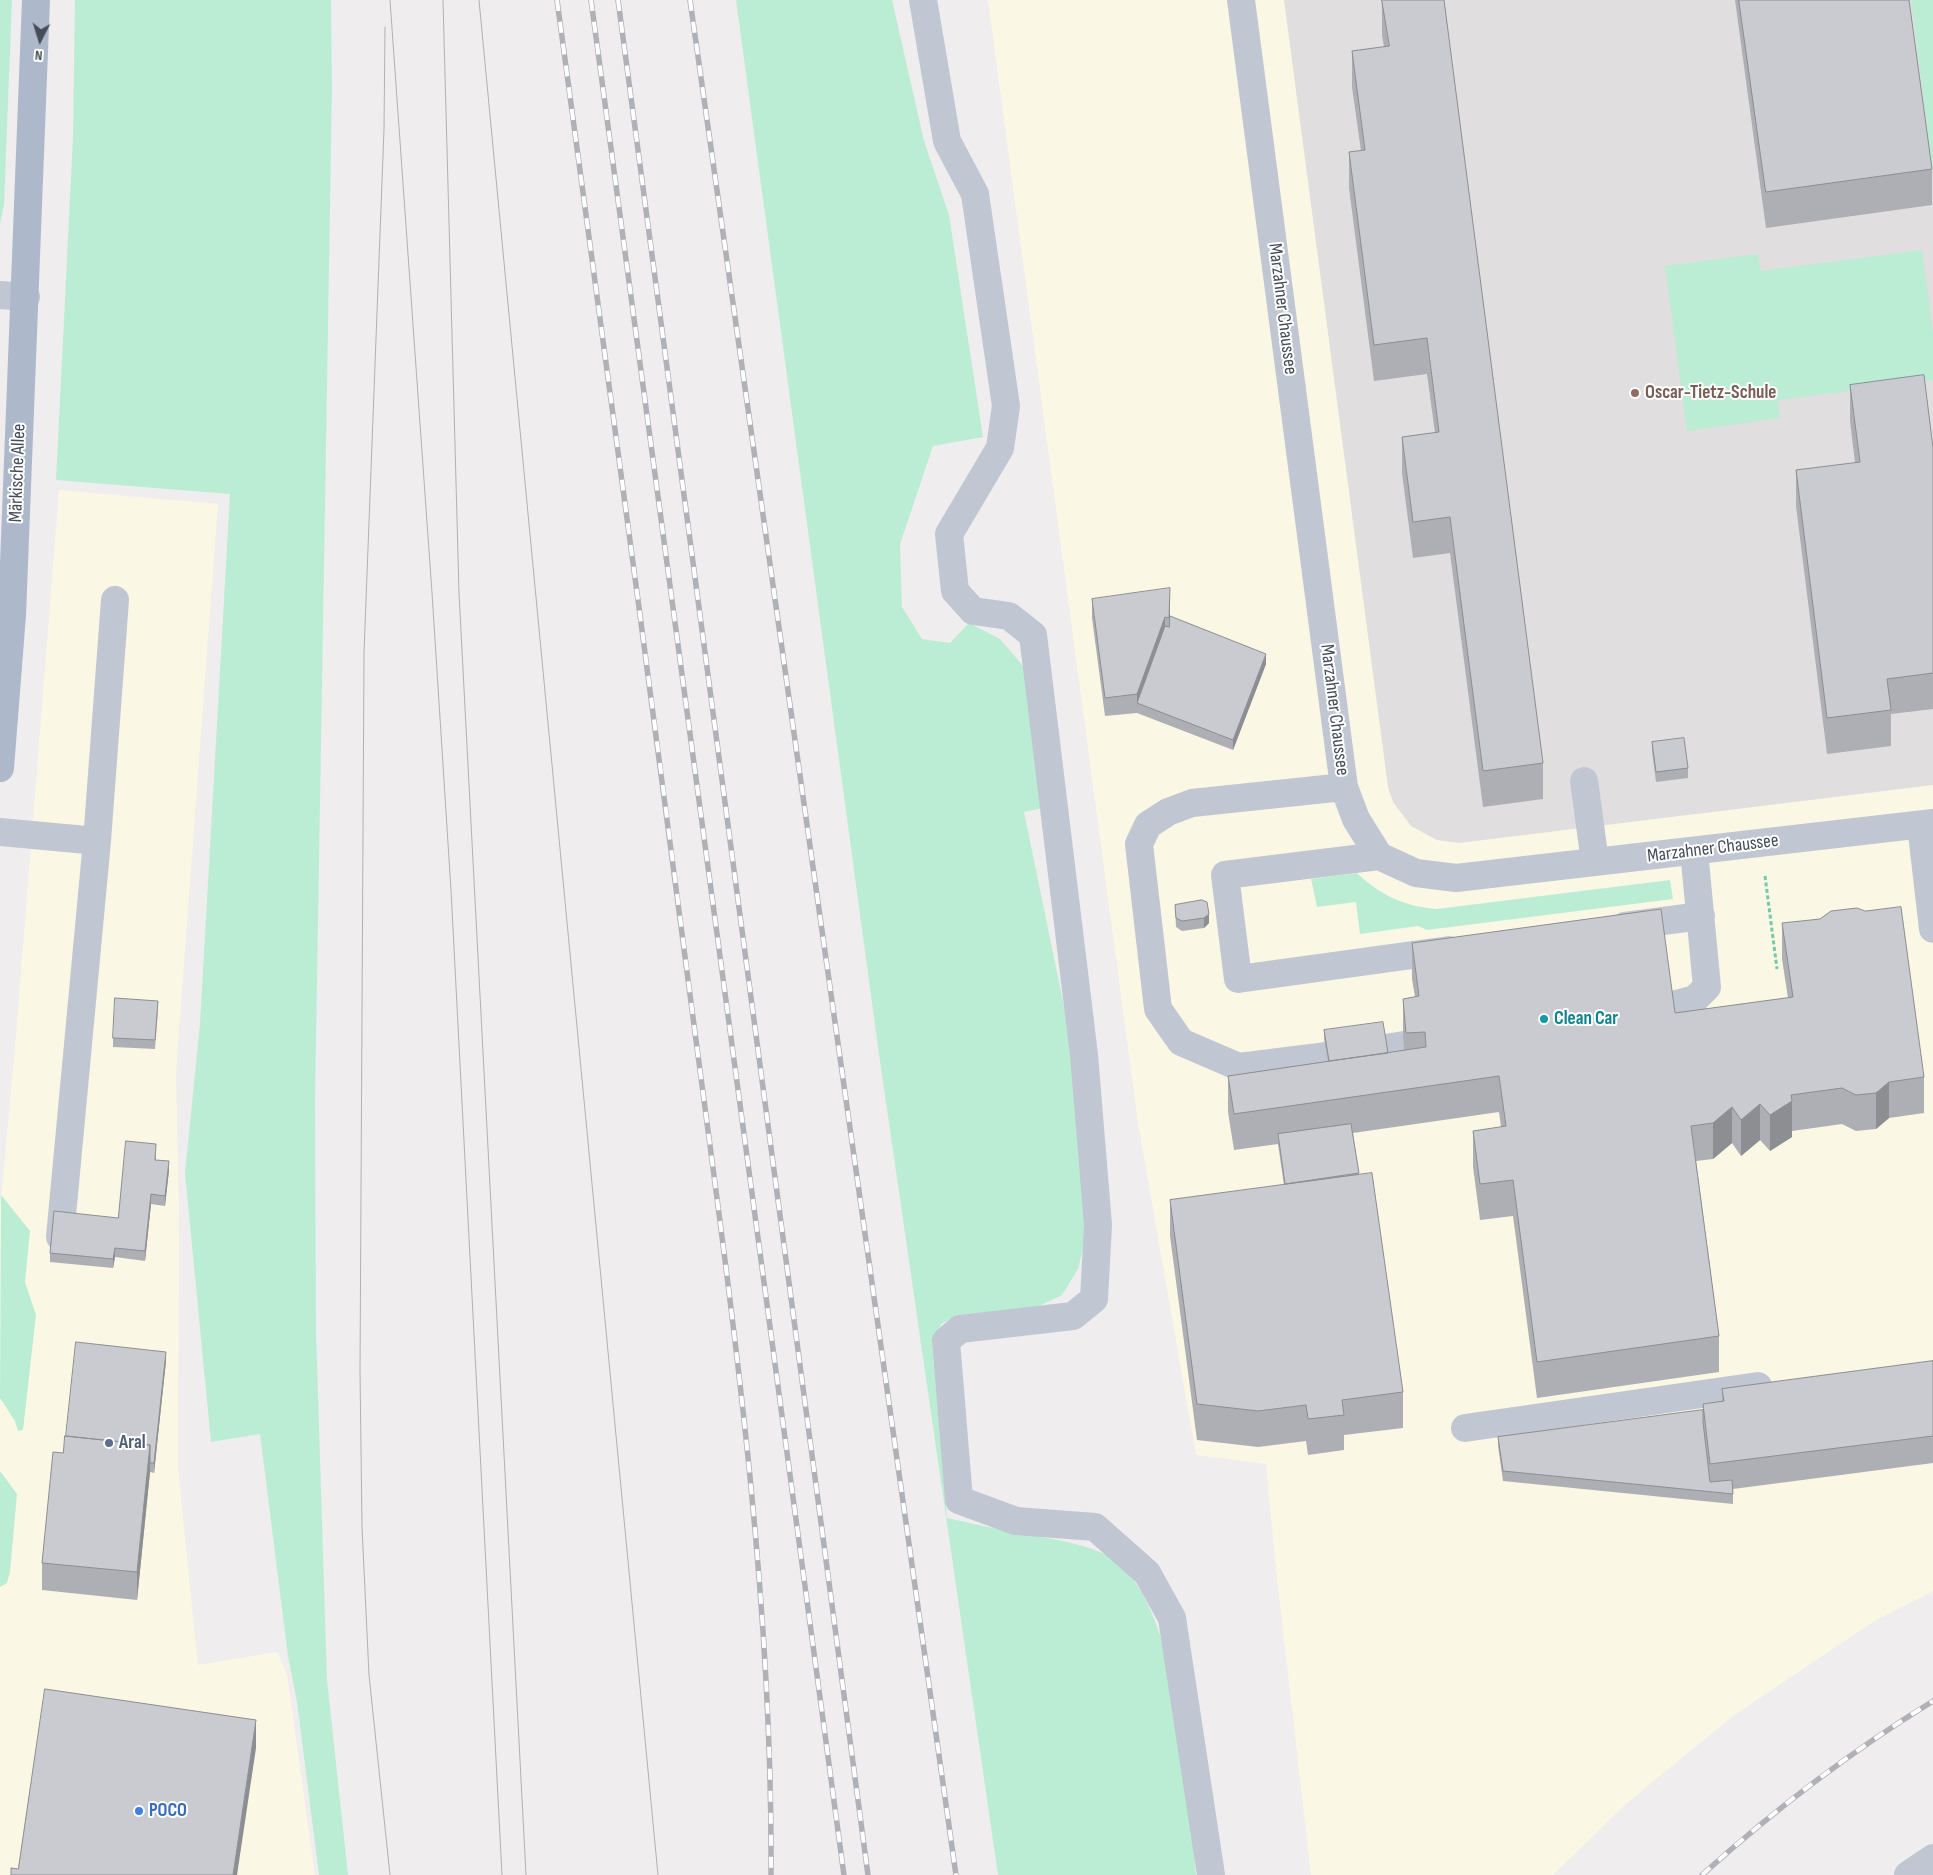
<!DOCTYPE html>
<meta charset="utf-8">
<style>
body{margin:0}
#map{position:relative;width:1933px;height:1875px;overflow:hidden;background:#efeded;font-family:"Sofia Sans Condensed",sans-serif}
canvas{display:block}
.north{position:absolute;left:15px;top:15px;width:50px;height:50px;-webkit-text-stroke:4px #fff;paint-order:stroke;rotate:185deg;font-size:14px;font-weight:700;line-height:20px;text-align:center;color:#464d59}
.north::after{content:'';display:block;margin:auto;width:18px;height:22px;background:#464d59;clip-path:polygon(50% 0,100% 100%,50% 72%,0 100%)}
</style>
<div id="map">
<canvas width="1933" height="1875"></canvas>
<div class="north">N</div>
</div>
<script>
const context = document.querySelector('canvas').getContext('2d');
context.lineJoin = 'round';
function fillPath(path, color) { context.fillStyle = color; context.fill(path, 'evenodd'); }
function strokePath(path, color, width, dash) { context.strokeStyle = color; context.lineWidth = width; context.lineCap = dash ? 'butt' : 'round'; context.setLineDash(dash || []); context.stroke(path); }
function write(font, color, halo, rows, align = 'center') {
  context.font = font + ' "Sofia Sans Condensed",sans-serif'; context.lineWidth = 4; context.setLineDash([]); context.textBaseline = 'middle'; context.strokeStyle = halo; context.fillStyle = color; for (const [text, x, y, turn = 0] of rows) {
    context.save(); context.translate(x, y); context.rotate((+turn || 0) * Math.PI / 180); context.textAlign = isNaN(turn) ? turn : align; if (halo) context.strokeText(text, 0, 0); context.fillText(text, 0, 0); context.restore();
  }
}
fillPath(new Path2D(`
 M 988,0 L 1933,0 L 1933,1591 L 1873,1622 L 1733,1716 L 1627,1803 L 1553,1875 L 1311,1875 L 1275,1561 L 1266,1464 L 1196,1455 L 1138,1123 Z
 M 59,490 L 218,504 L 176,1072 L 179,1219 L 178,1469 L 198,1665 L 277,1652 L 287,1674 L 315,1875 L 0,1875 L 0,1207 L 14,1059 Z`), '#fbf7e5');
fillPath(new Path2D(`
 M 1284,0 L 1933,0 L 1933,785 L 1459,843 L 1437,840 L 1411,826 L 1393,802 L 1388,787 Z`), '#e0dede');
fillPath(new Path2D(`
 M 0,0 L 12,0 L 4,204 L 0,224 Z
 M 75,0 L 331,0 L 332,89 L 315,1100 L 316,1332 L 327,1680 L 348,1875 L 319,1875 L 297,1702 L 288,1656 L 260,1434 L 211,1442 L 185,1173 L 200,1024 L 230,494 L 56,480 L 73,137 Z
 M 736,0 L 892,0 L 924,141 L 949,215 L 983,437 L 933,446 L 900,544 L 902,607 L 922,639 L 950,643 L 969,623 L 1000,639 L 1023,666 L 1042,808 L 1024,812 L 1074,1055 L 1078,1154 L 1087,1233 L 1078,1269 L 1062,1295 L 1035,1308 L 957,1315 L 941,1324 L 932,1343 L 947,1518 C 970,1523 992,1528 1014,1532 C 1044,1538 1092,1543 1116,1561 C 1181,1613 1188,1795 1196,1875 L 998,1875 L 878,1047 Z
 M 1911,0 L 1933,0 L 1933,174 Z
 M 1922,250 L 1933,333 L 1933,380 L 1778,400 L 1780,418 L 1687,431 L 1665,266 L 1758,254 L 1761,271 Z
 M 1357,873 C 1380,895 1406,907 1437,909 L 1670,880 L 1673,899 L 1427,930 L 1418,926 L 1360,934 L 1356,902 L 1317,907 L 1311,879 Z
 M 1,1195 L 30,1231 L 25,1282 L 36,1315 L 23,1430 L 18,1431 L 15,1421 L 0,1398 Z
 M 0,1471 L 17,1494 L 10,1572 L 7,1583 L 0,1587 Z`), '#bbedd5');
strokePath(new Path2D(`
 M 1765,876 L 1777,969`), '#75c9ab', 3, [4, 2.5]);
strokePath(new Path2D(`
 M 923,0 L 947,141 L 975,194 L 1006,406 L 1000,448 L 949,534 L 955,591 L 973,611 L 1009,616 L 1033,635 L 1084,1055 L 1098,1225 L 1094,1299 L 1073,1316 L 960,1329 L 946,1341 L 959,1500 L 1016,1521 L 1095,1527 L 1147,1573 L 1172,1618 L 1211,1875
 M 1241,0 L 1344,787 L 1356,819 L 1379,856 L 1416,873 L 1456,878 L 1933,823
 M 0,295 L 26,297
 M 1584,781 L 1595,862
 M 1921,825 L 1933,929
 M 0,832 L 97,841
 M 1379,856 L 1225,875 L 1238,979 L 1449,950
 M 1625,926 L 1701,916
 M 1669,1006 L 1695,999 L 1707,987 L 1694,851
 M 1385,1048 L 1404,1045
 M 1327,1056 L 1239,1067 L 1181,1042 L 1158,1009 L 1139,844 L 1148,825 L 1168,812 L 1192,803 L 1344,787
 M 60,1237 L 97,841 L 115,600
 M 1465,1428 L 1758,1386
 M 1908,1875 L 1933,1858`), '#c0c7d2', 28);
strokePath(new Path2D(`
 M 0,768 L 12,615 L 36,0`), '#adb8cb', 28);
strokePath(new Path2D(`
 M 390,0 L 432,593 L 451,890 L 502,1875
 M 443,0 L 459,593 L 526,1875
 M 479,0 L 658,1875
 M 385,27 L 384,129 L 364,653 L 360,1371 L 362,1527 L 369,1675 L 390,1875`), '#afb1b7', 1);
const rail = new Path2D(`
 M 557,0 C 603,342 650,683 694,1025 C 731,1305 773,1592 771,1875
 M 591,0 L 844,1875
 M 618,0 L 868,1875
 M 690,0 L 956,1875
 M 1702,1875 C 1774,1810 1850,1752 1933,1701`);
strokePath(rail, '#afb1b7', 5.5);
strokePath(rail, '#fff', 4, [11]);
fillPath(new Path2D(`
 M 1382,0 L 1543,763 L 1543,799 L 1483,807 L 1450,553 L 1413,558 L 1402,473 L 1402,437 L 1435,433 L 1427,374 L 1374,381 L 1349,188 L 1349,152 L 1361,151 L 1352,87 L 1352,51 L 1384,47 L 1382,35 Z
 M 1735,0 L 1909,0 L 1932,169 L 1932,205 L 1766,228 Z
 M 1850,385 L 1933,448 L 1933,709 L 1891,714 L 1891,746 L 1827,754 L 1796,506 L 1796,470 L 1855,463 L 1850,421 Z
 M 1092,599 L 1170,607 L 1170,616 L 1266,664 L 1233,750 L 1137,713 L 1105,716 L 1092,618 Z
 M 1652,742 L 1688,768 L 1688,778 L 1656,782 L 1652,751 Z
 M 1202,900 L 1209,923 L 1204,928 L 1182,931 L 1176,927 L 1175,905 Z
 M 1782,923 L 1924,1077 L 1924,1113 L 1889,1118 L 1876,1129 L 1856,1131 L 1842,1124 L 1792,1131 L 1792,1137 L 1770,1151 L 1760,1140 L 1741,1156 L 1732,1143 L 1713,1159 L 1696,1161 L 1719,1336 L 1719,1372 L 1537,1398 L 1513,1216 L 1480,1220 L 1473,1167 L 1473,1131 L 1501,1127 L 1499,1112 L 1353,1133 L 1359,1175 L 1403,1392 L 1403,1428 L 1344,1435 L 1344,1450 L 1308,1455 L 1306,1441 L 1258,1447 L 1197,1440 L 1170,1236 L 1170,1200 L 1284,1185 L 1278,1144 L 1234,1150 L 1228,1112 L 1228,1076 L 1328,1061 L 1324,1039 L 1324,1030 L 1388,1053 L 1404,1050 L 1403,1035 L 1403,999 L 1415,997 L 1412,979 L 1412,943 L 1675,1013 L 1788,998 L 1782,959 Z
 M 158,1010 L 155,1049 L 113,1047 L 113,1038 Z
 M 156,1154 L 156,1160 L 169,1170 L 165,1206 L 151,1204 L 145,1261 L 115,1257 L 113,1268 L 50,1262 L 50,1253 L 118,1218 Z
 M 166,1361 L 154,1473 L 150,1472 L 137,1600 L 42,1590 L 42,1563 L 66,1436 Z
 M 1933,1361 L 1933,1463 L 1733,1489 L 1733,1504 L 1503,1481 L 1498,1446 L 1498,1437 L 1703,1410 L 1703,1404 L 1722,1401 L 1722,1389 Z`), '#aeafb4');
fillPath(new Path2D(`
 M 1170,588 L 1170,607 L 1169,636 L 1169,618 Z
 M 1165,617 L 1165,635 L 1137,703 L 1137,694 Z
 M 1266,654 L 1266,664 L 1233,750 L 1233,740 Z
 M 1209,914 L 1209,923 L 1204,928 L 1204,918 Z
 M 1889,1082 L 1889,1118 L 1876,1129 L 1876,1093 Z
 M 1792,1101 L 1792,1137 L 1770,1151 L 1770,1115 Z
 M 1760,1104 L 1760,1140 L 1741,1156 L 1741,1120 Z
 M 1732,1107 L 1732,1143 L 1713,1159 L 1713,1123 Z
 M 169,1161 L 169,1170 L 165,1206 L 165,1196 Z
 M 151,1194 L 151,1204 L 145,1261 L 145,1251 Z
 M 115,1248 L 115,1257 L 113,1268 L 113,1259 Z
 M 166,1352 L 166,1361 L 154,1473 L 154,1463 Z
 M 150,1445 L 150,1472 L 137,1600 L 137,1572 Z
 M 256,1720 L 256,1748 L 237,1875 L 233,1875 Z`), '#8d8e92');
const building = new Path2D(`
 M 1382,0 L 1444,0 L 1543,763 L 1483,771 L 1450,517 L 1413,522 L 1402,437 L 1439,432 L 1427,338 L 1374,345 L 1349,152 L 1365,150 L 1352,51 L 1389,46 Z
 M 1739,0 L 1909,0 L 1932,169 L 1766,192 Z
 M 1924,375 L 1933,448 L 1933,673 L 1887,679 L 1891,710 L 1827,718 L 1796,470 L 1860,462 L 1850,385 Z
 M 1170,588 L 1169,618 L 1165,617 L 1137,694 L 1105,698 L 1092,599 Z
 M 1170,616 L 1266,654 L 1233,740 L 1137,703 L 1165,626 L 1169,627 Z
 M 1684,738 L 1688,768 L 1656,772 L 1652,742 Z
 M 1202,900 L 1207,902 L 1209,914 L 1204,918 L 1182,921 L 1176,918 L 1175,905 Z
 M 1901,907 L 1924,1077 L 1889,1082 L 1876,1093 L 1856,1095 L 1842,1088 L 1791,1095 L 1792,1101 L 1770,1115 L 1760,1104 L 1741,1120 L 1732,1107 L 1713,1123 L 1691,1126 L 1719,1336 L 1537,1362 L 1513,1180 L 1480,1184 L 1473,1131 L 1506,1126 L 1499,1076 L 1234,1114 L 1228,1076 L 1426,1047 L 1425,1032 L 1406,1033 L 1403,999 L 1419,996 L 1412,943 L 1661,909 L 1675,1013 L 1793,997 L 1782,923 L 1820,919 L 1831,911 L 1857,908 L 1865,911 Z
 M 115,998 L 158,1001 L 155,1040 L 113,1038 Z
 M 1383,1022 L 1388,1053 L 1329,1061 L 1324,1030 Z
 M 1351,1124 L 1359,1173 L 1285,1184 L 1278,1134 Z
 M 126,1141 L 156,1144 L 155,1160 L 169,1161 L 165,1196 L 151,1194 L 145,1251 L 115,1248 L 113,1259 L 50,1253 L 54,1211 L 118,1218 Z
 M 1372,1173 L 1403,1392 L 1342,1400 L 1344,1415 L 1308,1419 L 1306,1405 L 1258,1411 L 1197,1404 L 1170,1200 Z
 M 76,1342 L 166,1352 L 154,1463 L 150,1463 L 150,1445 L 66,1436 Z
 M 1933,1361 L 1933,1436 L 1710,1464 L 1703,1404 L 1724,1401 L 1722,1389 Z
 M 1703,1410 L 1703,1422 L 1710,1482 L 1732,1480 L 1733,1494 L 1503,1471 L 1498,1437 Z
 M 65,1436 L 150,1445 L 137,1572 L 42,1563 L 53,1452 L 63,1453 Z
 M 45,1689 L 256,1720 L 233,1875 L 11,1875 L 11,1868 L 18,1869 Z`);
fillPath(building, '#cacbd1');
strokePath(building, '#8d8e92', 1);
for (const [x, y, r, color] of [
 [1635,393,5,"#8d6e63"],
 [1544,1019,5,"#0f9aa8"],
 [109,1443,5,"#5c6f8a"],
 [139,1811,5,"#3f7fe0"]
]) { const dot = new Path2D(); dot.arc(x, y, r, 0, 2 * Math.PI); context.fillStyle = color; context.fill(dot); strokePath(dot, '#fff', 2); }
write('19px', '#464d59', '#fff', [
 ["Marzahner Chaussee",1282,309,83],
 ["Märkische Allee",18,473,-88],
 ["Marzahner Chaussee",1334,710,83],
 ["Marzahner Chaussee",1713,849,-7]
]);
write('bold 19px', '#785e54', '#fff', [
 ["Oscar-Tietz-Schule",1645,393]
], 'left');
write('bold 19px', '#0d838f', '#fff', [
 ["Clean Car",1554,1019]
], 'left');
write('bold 19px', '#4e5e75', '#fff', [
 ["Aral",119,1443]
], 'left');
write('bold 19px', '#366cbe', '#fff', [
 ["POCO",149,1811]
], 'left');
</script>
